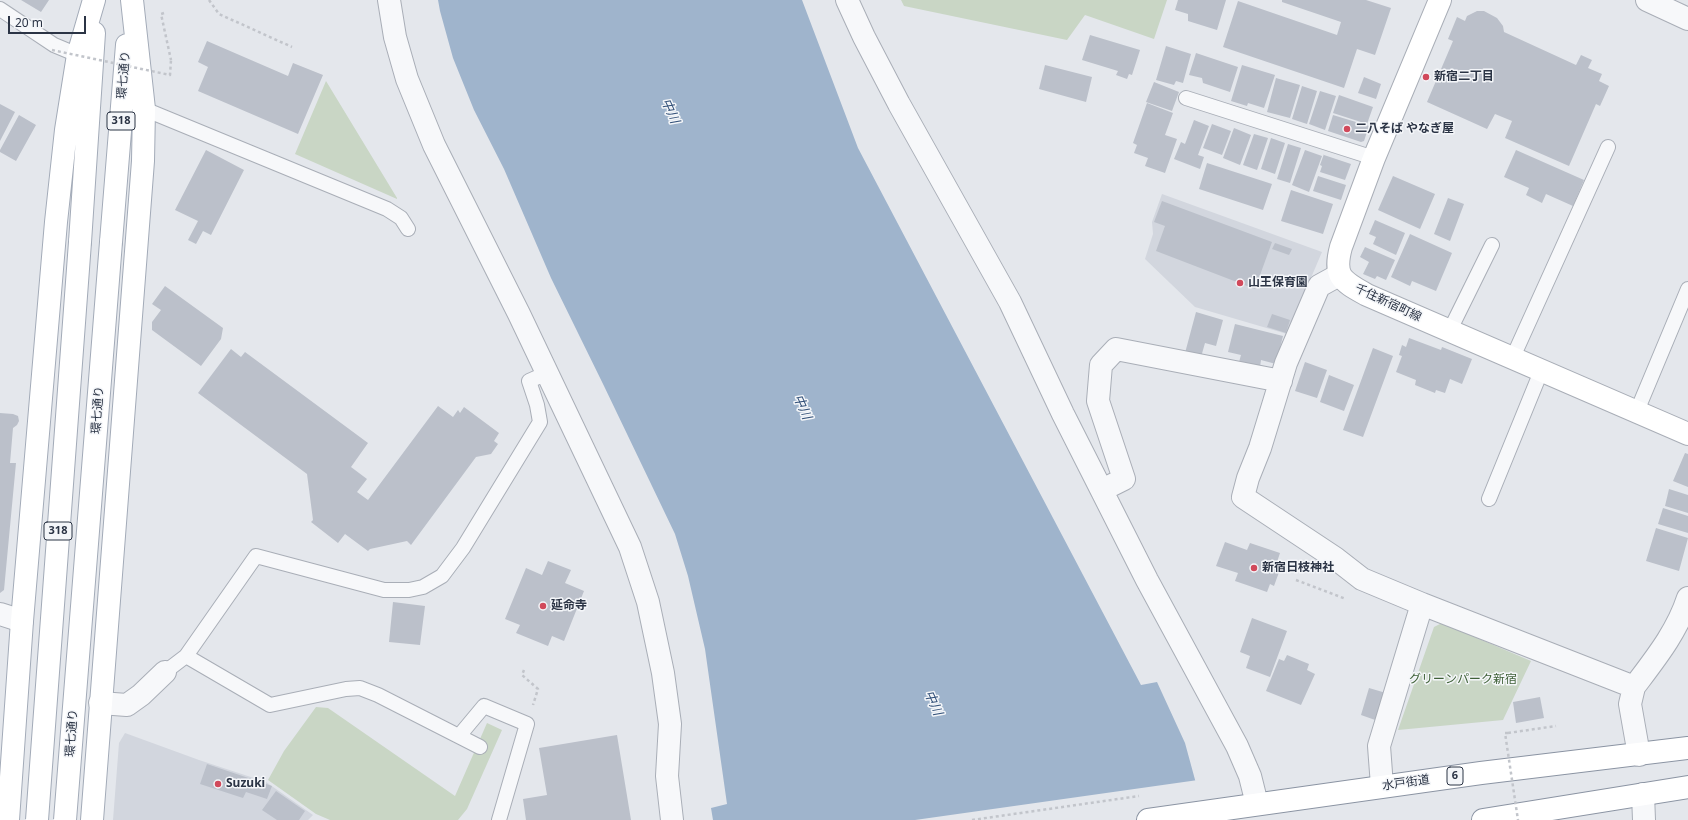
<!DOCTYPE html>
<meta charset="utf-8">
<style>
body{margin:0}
#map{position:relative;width:1688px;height:820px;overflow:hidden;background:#e4e7ec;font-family:"Noto Sans",sans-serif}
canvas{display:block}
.scale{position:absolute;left:8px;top:16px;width:78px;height:18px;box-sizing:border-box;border:2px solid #2b3445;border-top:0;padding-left:5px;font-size:12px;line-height:14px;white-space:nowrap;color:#2b3445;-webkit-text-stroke:3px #f4f6f9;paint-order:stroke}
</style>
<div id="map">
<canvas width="1688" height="820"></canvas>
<div class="scale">20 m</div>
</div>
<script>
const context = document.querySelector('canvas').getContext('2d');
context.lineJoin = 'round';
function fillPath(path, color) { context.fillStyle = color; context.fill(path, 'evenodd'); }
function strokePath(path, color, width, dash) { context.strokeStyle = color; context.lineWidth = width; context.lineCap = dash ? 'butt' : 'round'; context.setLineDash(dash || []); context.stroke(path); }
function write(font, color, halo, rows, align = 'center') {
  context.font = font + ' "Noto Sans","Noto Sans JP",sans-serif'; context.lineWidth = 3; context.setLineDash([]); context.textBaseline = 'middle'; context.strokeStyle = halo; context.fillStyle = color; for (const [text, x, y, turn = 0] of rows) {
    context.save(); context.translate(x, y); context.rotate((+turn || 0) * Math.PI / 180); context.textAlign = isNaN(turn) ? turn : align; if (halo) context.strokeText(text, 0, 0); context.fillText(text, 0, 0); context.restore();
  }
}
fillPath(new Path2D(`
 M 1162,194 L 1322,252 L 1287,334 L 1195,307 L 1145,259 L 1153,234 L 1152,222 Z
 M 125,733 L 199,760 L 266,782 L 313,815 L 308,820 L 113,820 L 119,743 Z`), '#d2d6de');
fillPath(new Path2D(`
 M 901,0 L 1167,0 L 1154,39 L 1085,15 L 1067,40 L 904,6 Z
 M 326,81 L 397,198 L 397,199 L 295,154 Z
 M 1442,623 L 1531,661 L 1503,720 L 1398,730 L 1434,627 Z
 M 316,707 L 328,708 L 455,796 L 487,723 L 502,730 L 467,809 L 458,820 L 330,820 L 316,814 L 268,780 L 284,751 Z`), '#c9d6c5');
fillPath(new Path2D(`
 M 438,0 L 802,0 L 858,148 L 1141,685 L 1157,682 L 1185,743 L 1206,820 L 713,820 L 711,808 L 727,804 L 705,649 L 688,576 L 675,534 L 604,386 L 551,278 L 504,169 L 474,110 L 453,58 L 440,11 Z`), '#9fb4cc');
fillPath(new Path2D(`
 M 1198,780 L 1208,820 L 915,820 Z`), '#e4e7ec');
fillPath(new Path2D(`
 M 21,0 L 49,0 L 41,12 Z
 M 1178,0 L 1226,0 L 1217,30 L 1188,21 L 1188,14 L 1175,10 Z
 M 1282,0 L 1366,0 L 1391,8 L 1375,55 L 1357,49 L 1344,88 L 1223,47 L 1238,1 L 1337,35 L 1341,22 L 1282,2 Z
 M 1477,11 L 1484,11 L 1497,18 L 1503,26 L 1504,32 L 1576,65 L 1581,55 L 1592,60 L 1588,68 L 1602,74 L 1599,81 L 1609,86 L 1600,106 L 1596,104 L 1569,166 L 1505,138 L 1512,121 L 1495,114 L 1487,129 L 1427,102 L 1453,41 L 1448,39 L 1457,17 L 1465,21 L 1467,16 Z
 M 1090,35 L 1140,50 L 1132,75 L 1129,74 L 1127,79 L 1116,75 L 1118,71 L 1082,60 Z
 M 207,41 L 288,76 L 293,63 L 323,75 L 298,134 L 198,91 L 208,67 L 198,62 Z
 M 1166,46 L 1191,54 L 1183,83 L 1176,81 L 1174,85 L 1156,80 Z
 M 1196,53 L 1238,67 L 1230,92 L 1203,83 L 1202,78 L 1189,75 Z
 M 1045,65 L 1092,77 L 1086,102 L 1039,89 Z
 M 1242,65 L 1275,75 L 1264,108 L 1248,103 L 1247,106 L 1231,101 Z
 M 1364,77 L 1381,84 L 1376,99 L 1358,93 Z
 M 1276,78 L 1300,85 L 1290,118 L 1267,112 Z
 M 1154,82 L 1179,92 L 1172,111 L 1146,102 Z
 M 1302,86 L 1317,91 L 1307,124 L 1292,119 Z
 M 1320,91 L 1336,96 L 1325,130 L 1309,124 Z
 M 1339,95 L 1373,107 L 1367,124 L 1333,113 Z
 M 1147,103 L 1173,113 L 1165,135 L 1177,139 L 1165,173 L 1145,166 L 1148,158 L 1134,153 L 1137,145 L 1133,143 Z
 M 0,104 L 15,112 L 0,141 Z
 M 19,115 L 36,125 L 16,161 L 0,152 L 0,150 Z
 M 1333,115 L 1369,126 L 1364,141 L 1361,142 L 1328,131 Z
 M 1194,120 L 1209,126 L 1198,155 L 1204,157 L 1200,169 L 1174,159 L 1181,142 L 1185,144 Z
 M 1212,124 L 1231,131 L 1222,155 L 1203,148 Z
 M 1234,128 L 1251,135 L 1240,165 L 1223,158 Z
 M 1254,134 L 1268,138 L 1257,170 L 1243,165 Z
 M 1271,138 L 1285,143 L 1275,174 L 1261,169 Z
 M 1288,144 L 1301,148 L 1290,183 L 1277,179 Z
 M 206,150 L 244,170 L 211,235 L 203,231 L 196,244 L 188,240 L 198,221 L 175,210 Z
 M 1305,150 L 1322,156 L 1309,192 L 1292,185 Z
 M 1516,150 L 1584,180 L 1573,206 L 1546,194 L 1542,203 L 1526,195 L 1529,188 L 1504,177 Z
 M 1324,154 L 1324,155 L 1351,164 L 1345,180 L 1320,172 L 1322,166 L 1320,165 Z
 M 1207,163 L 1272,184 L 1263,210 L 1199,189 Z
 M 1318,176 L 1346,185 L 1341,200 L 1313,191 Z
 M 1393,176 L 1435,194 L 1420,229 L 1378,210 Z
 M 1291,190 L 1333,204 L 1323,234 L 1281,221 Z
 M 1448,198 L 1464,204 L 1450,241 L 1434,234 Z
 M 1162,201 L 1272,242 L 1255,289 L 1156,251 L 1165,226 L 1154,222 Z
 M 1375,220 L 1405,233 L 1396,255 L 1373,244 L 1376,237 L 1369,234 Z
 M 1410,234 L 1452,253 L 1436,291 L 1412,281 L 1410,286 L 1391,277 Z
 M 1275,243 L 1292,249 L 1289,255 L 1272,249 Z
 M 1365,247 L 1395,260 L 1386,280 L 1377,276 L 1375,279 L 1363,274 L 1369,262 L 1360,257 Z
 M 165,286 L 223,328 L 221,339 L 201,366 L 152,330 L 152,322 L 161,310 L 152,304 Z
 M 1196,312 L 1223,320 L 1216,346 L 1205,343 L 1201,357 L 1185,353 Z
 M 1272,314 L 1290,320 L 1286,333 L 1267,327 Z
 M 1235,324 L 1283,336 L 1276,364 L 1261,360 L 1260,367 L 1239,362 L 1241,355 L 1228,352 Z
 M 1409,338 L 1441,350 L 1442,347 L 1472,359 L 1462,384 L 1450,379 L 1445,393 L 1436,390 L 1435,393 L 1415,385 L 1416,380 L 1396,372 L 1402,356 L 1399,355 L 1402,345 L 1406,347 Z
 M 1373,348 L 1393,356 L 1363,437 L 1343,430 Z
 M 231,349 L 241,357 L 245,352 L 368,443 L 351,467 L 367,479 L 357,492 L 368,500 L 438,406 L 453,417 L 458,410 L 460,413 L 464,407 L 499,433 L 494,441 L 498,444 L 491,454 L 476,457 L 411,545 L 407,541 L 370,549 L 368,551 L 345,534 L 338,543 L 311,522 L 313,520 L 307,474 L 198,393 Z
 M 1305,362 L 1327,370 L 1317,398 L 1295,391 Z
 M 1329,375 L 1354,385 L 1344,411 L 1320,402 Z
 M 0,413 L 13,414 L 18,416 L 19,421 L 17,425 L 13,428 L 10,463 L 16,463 L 4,590 L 0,593 Z
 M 1685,453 L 1688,454 L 1688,487 L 1673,481 Z
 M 1669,489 L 1688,495 L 1688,513 L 1665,506 Z
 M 1663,508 L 1688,516 L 1688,533 L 1658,524 Z
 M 1656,528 L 1688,538 L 1679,571 L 1646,561 Z
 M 1225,542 L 1247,550 L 1250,543 L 1280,553 L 1277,562 L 1282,564 L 1274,586 L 1270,584 L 1267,592 L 1235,581 L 1238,573 L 1216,566 Z
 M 548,561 L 571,570 L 565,583 L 584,591 L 564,641 L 552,636 L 548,646 L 516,633 L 520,625 L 505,619 L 526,568 L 542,575 Z
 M 393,602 L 425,606 L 420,645 L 389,642 Z
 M 1252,618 L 1287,631 L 1270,677 L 1246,668 L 1250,656 L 1240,652 Z
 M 1287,655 L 1309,664 L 1307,670 L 1315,674 L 1301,705 L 1266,691 L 1279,659 L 1284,661 Z
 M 1369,688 L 1386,693 L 1378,721 L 1361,715 Z
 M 1540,697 L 1544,718 L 1516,723 L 1513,702 Z
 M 617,735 L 631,820 L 526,820 L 523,799 L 547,795 L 539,748 Z
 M 207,764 L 272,786 L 267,799 L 246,792 L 243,798 L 200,784 Z
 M 276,791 L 305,811 L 299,820 L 277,820 L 262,810 Z`), '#bbc0ca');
const service = new Path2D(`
 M 0,9 L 54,45 L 78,55
 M 1186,98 L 1374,158
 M 144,109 L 387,209 L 401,218 L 408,229
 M 1450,330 L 1492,245
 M 1513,357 L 1608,147
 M 1637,411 L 1688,289
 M 1489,499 L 1542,369
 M 186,656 L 270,705 L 346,689 L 360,688 L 378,695 L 480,747
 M 165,672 L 186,656 L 256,556 L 384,590 L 409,590 L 423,587 L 442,576 L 463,548 L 540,422 L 537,405 L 529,381 L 547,373
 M 459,736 L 484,706 L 527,724 L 499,820`);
const minor = new Path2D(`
 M 389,0 L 395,37 L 407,79 L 434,145 L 519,314 L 630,547 L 648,602 L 663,673 L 670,724 L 667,776 L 672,820
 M 847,0 L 864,37 L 899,104 L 1010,302 L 1063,414 L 1147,580 L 1237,746 L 1250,776 L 1257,804
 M 1647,0 L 1688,19
 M 1339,275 L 1319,286 L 1286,363 L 1260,448 L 1248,478 L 1243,497 L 1335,558 L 1362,579 L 1422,604 L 1379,746 L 1382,786
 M 1102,490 L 1124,479 L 1098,401 L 1101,365 L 1116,349 L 1281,381
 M 1422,604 L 1634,687 L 1630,704 L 1639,755
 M 0,614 L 22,621
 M 1634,687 C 1655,659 1677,632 1688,598
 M 100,703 L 127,705 L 141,695 L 165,672
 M 1643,794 L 1644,820`);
const secondary = new Path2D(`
 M 1440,0 L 1374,158 L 1341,247 C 1333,277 1342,281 1367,295 L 1688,434`);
const primary = new Path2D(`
 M 80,242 L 94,33
 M 111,242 L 127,45
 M 8,820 L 22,621 L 56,222 L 66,130 L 78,55 L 94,0
 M 92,820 L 143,161 L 144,109 L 132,0`);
const trunk = new Path2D(`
 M 1148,820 L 1481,773 L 1688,748
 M 1483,820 L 1688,787`);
strokePath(service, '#a9aeb7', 16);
strokePath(minor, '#a9aeb7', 24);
strokePath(secondary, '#a9aeb7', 24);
strokePath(primary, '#a3abb8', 24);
strokePath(trunk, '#8b94a3', 24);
strokePath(new Path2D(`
 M 209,0 L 219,14 L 292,47
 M 164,13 L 161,14 L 171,60
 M 1296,580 L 1346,599
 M 524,670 L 522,675 L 538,689 L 533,705
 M 1508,733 L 1556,726
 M 972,820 L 1139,796`), '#c2c5cb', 2.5, [3, 3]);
strokePath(service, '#f7f8fa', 14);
strokePath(minor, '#f7f8fa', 22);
strokePath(secondary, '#fff', 22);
strokePath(primary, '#fff', 22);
strokePath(trunk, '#fff', 22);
const primaryBridge = new Path2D(`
 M 37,820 L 80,242
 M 65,820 L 111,242`);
strokePath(primaryBridge, '#a3abb8', 24, []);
strokePath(new Path2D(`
 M 52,50 L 170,75 L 171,60
 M 1508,733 L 1505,733 L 1518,820`), '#c2c5cb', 2.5, [3, 3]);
strokePath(primaryBridge, '#fff', 22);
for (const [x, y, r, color] of [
 [1426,77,4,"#d1495b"],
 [1347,129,4,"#d1495b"],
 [1240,283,4,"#d1495b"],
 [1254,568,4,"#d1495b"],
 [543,606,4,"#d1495b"],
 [218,784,4,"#d1495b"]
]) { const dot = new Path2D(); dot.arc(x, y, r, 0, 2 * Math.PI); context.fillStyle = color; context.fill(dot); strokePath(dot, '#f4f6f9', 1.5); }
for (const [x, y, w] of [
 [121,121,28],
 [58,531,28],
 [1455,776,16]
]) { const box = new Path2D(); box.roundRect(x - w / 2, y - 9, w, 18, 3); context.fillStyle = '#f4f6f9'; context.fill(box); strokePath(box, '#2b3445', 1); }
write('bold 11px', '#2b3445', null, [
 ["318",121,121],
 ["318",58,531],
 ["6",1455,776]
]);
write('12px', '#2b3445', '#f4f6f9', [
 ["環七通り",124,75,-85],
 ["千住新宿町線",1388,303,25],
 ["環七通り",98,410,-86],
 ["環七通り",72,733,-86],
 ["水戸街道",1406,783,-8]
]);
write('bold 12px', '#2b3445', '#f4f6f9', [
 ["新宿二丁目",1434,77],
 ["二八そば やなぎ屋",1355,129],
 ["山王保育園",1248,283],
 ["新宿日枝神社",1262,568],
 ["延命寺",551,606],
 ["Suzuki",226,784]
], 'left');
write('12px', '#3f6138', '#f4f6f9', [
 ["グリーンパーク新宿",1463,680]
]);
write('italic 13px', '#34527a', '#f4f6f9', [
 ["中川",670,111,66],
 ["中川",802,407,66],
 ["中川",933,703,66]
]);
</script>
